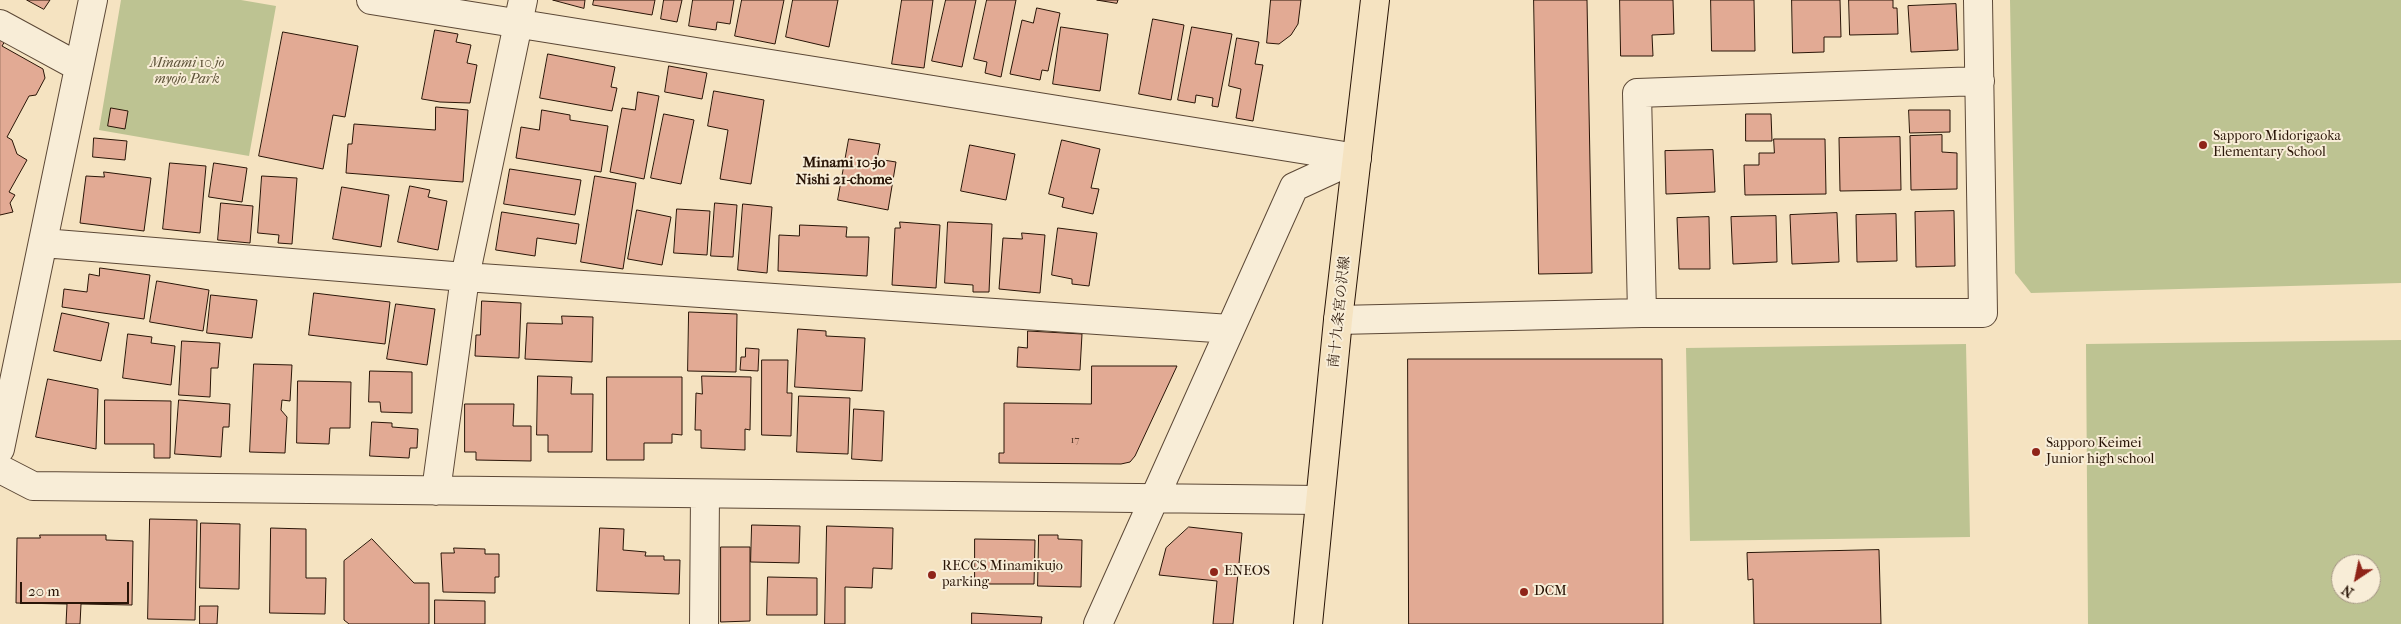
<!DOCTYPE html>
<meta charset="utf-8">
<style>
body{margin:0}
#map{position:relative;width:2401px;height:624px;overflow:hidden;background:#f5e3c1;font-family:"IM FELL French Canon",serif}
canvas{display:block}
.north{position:absolute;left:2331px;top:554px;width:50px;height:50px;box-sizing:border-box;background:#f8edd7;border:1px solid #a59784;border-radius:50%;rotate:214deg;font-size:14px;font-weight:700;line-height:20px;text-align:center;color:#291507}
.north::after{content:'';display:block;margin:auto;width:18px;height:22px;background:#8f2418;clip-path:polygon(50% 0,100% 100%,50% 72%,0 100%)}
.scale{position:absolute;left:20px;top:582px;width:109px;height:22px;box-sizing:border-box;border:2px solid #291507;border-top:0;padding-left:6px;font-size:15px;line-height:18px;white-space:nowrap;color:#291507;-webkit-text-stroke:4px #f8edd7;paint-order:stroke}
</style>
<div id="map">
<canvas width="2401" height="624"></canvas>
<div class="north">N</div>
<div class="scale">20 m</div>
</div>
<script>
const context = document.querySelector('canvas').getContext('2d');
context.lineJoin = 'round';
function fillPath(path, color) { context.fillStyle = color; context.fill(path, 'evenodd'); }
function strokePath(path, color, width, dash) { context.strokeStyle = color; context.lineWidth = width; context.lineCap = dash ? 'butt' : 'round'; context.setLineDash(dash || []); context.stroke(path); }
function write(font, color, halo, rows, align = 'center') {
  context.font = font + ' "IM FELL French Canon","Noto Serif JP",serif'; context.lineWidth = 4; context.setLineDash([]); context.textBaseline = 'middle'; context.strokeStyle = halo; context.fillStyle = color; for (const [text, x, y, turn = 0] of rows) {
    context.save(); context.translate(x, y); context.rotate((+turn || 0) * Math.PI / 180); context.textAlign = isNaN(turn) ? turn : align; if (halo) context.strokeText(text, 0, 0); context.fillText(text, 0, 0); context.restore();
  }
}
fillPath(new Path2D(`
 M 121,0 L 241,0 L 276,6 L 249,156 L 99,130 Z
 M 2010,0 L 2401,0 L 2401,283 L 2031,293 L 2015,273 Z
 M 2401,340 L 2401,624 L 2088,624 L 2086,344 ZM 2341,564 L 2371,564 L 2371,594 L 2341,594 Z
 M 1966,344 L 1970,537 L 1690,541 L 1686,348 Z`), '#bdc392');
const building = new Path2D(`
 M 27,0 L 50,0 L 44,9 Z
 M 553,0 L 585,0 L 584,8 Z
 M 594,0 L 655,0 L 652,15 L 593,5 Z
 M 664,0 L 682,0 L 677,22 L 661,19 Z
 M 693,0 L 734,0 L 730,24 L 717,22 L 716,30 L 689,26 Z
 M 742,0 L 784,0 L 775,44 L 735,36 Z
 M 793,0 L 838,0 L 829,47 L 786,37 Z
 M 902,0 L 933,0 L 924,68 L 892,64 Z
 M 946,0 L 976,0 L 962,67 L 932,61 Z
 M 987,0 L 1016,0 L 1001,77 L 985,73 L 987,62 L 974,59 Z
 M 1097,0 L 1118,0 L 1117,3 Z
 M 1271,0 L 1301,0 L 1298,24 L 1291,35 L 1279,44 L 1267,43 Z
 M 1534,0 L 1587,0 L 1592,273 L 1539,274 Z
 M 1620,0 L 1673,0 L 1674,34 L 1652,35 L 1653,56 L 1621,56 Z
 M 1711,0 L 1754,0 L 1755,51 L 1712,51 Z
 M 1792,0 L 1840,0 L 1841,37 L 1824,37 L 1824,52 L 1793,53 Z
 M 1849,0 L 1893,0 L 1893,8 L 1897,8 L 1898,34 L 1850,35 Z
 M 1956,4 L 1958,50 L 1911,52 L 1908,6 Z
 M 1037,8 L 1060,13 L 1048,71 L 1042,70 L 1040,80 L 1010,74 L 1022,20 L 1033,23 Z
 M 1153,19 L 1184,25 L 1171,100 L 1139,94 Z
 M 1061,27 L 1108,34 L 1100,91 L 1053,84 Z
 M 1192,27 L 1232,34 L 1218,107 L 1212,106 L 1213,98 L 1196,95 L 1195,103 L 1178,100 Z
 M 435,30 L 458,34 L 456,42 L 471,45 L 467,63 L 477,65 L 470,103 L 440,102 L 422,99 Z
 M 283,32 L 358,46 L 345,117 L 333,115 L 323,169 L 259,156 Z
 M 0,38 L 5,41 L 2,46 L 43,69 L 45,78 L 36,95 L 29,96 L 7,137 L 12,140 L 17,154 L 27,160 L 9,192 L 15,195 L 10,203 L 13,212 L 0,215 Z
 M 1237,38 L 1259,42 L 1255,64 L 1263,65 L 1253,121 L 1236,118 L 1241,89 L 1229,86 Z
 M 548,54 L 615,67 L 611,87 L 617,88 L 612,111 L 540,98 Z
 M 669,66 L 707,73 L 702,99 L 665,92 Z
 M 714,91 L 764,100 L 751,184 L 720,179 L 728,130 L 708,126 Z
 M 638,92 L 659,96 L 644,179 L 610,172 L 622,108 L 635,110 Z
 M 436,107 L 468,110 L 463,182 L 346,173 L 348,144 L 352,144 L 354,124 L 435,130 Z
 M 111,108 L 128,111 L 125,129 L 108,126 Z
 M 542,110 L 570,115 L 570,120 L 608,126 L 601,172 L 516,158 L 521,127 L 539,130 Z
 M 1909,110 L 1950,110 L 1950,132 L 1910,133 Z
 M 664,114 L 694,120 L 681,184 L 651,178 Z
 M 1746,114 L 1771,114 L 1772,141 L 1746,141 Z
 M 1942,135 L 1942,152 L 1957,153 L 1957,189 L 1911,190 L 1910,136 Z
 M 1900,137 L 1901,190 L 1840,191 L 1839,138 Z
 M 94,138 L 127,141 L 125,160 L 93,157 Z
 M 849,139 L 880,144 L 877,159 L 896,162 L 888,210 L 838,200 Z
 M 1774,139 L 1825,139 L 1826,194 L 1745,195 L 1744,165 L 1759,165 L 1759,153 L 1774,153 Z
 M 1062,140 L 1100,149 L 1091,188 L 1099,189 L 1093,214 L 1062,207 L 1064,198 L 1049,194 Z
 M 970,145 L 1015,154 L 1006,200 L 961,191 Z
 M 1713,150 L 1715,192 L 1666,194 L 1665,151 Z
 M 170,163 L 206,166 L 200,233 L 163,229 Z
 M 214,163 L 247,168 L 242,202 L 209,197 Z
 M 510,169 L 581,180 L 575,215 L 504,204 Z
 M 104,172 L 151,178 L 144,231 L 80,223 L 86,176 L 104,177 Z
 M 262,176 L 297,178 L 292,244 L 278,243 L 279,235 L 258,233 Z
 M 595,176 L 636,183 L 623,269 L 581,262 Z
 M 410,186 L 430,190 L 428,197 L 447,201 L 438,250 L 398,242 Z
 M 342,187 L 389,195 L 381,247 L 333,239 Z
 M 221,203 L 253,206 L 250,243 L 218,240 Z
 M 715,203 L 737,205 L 733,257 L 711,256 Z
 M 743,204 L 772,207 L 767,273 L 738,270 Z
 M 677,209 L 710,211 L 707,255 L 674,253 Z
 M 637,210 L 671,217 L 662,265 L 628,259 Z
 M 1954,211 L 1955,266 L 1916,267 L 1915,212 Z
 M 502,212 L 579,224 L 576,244 L 537,238 L 535,256 L 496,250 Z
 M 1837,213 L 1839,262 L 1792,264 L 1790,215 Z
 M 1896,214 L 1897,261 L 1857,262 L 1856,215 Z
 M 1776,216 L 1777,262 L 1733,264 L 1731,217 Z
 M 1709,217 L 1710,269 L 1679,269 L 1677,218 Z
 M 900,222 L 940,225 L 936,288 L 892,285 L 895,228 L 900,228 Z
 M 948,222 L 992,224 L 989,292 L 973,292 L 973,285 L 945,283 Z
 M 800,225 L 847,227 L 846,237 L 869,237 L 867,276 L 778,271 L 779,235 L 799,236 Z
 M 1058,228 L 1097,233 L 1089,286 L 1072,284 L 1072,279 L 1052,275 Z
 M 1022,233 L 1045,235 L 1040,293 L 999,289 L 1003,238 L 1022,239 Z
 M 100,268 L 150,275 L 144,319 L 62,307 L 64,289 L 87,292 L 89,274 L 99,276 Z
 M 157,281 L 209,290 L 203,331 L 150,322 Z
 M 314,293 L 390,302 L 385,344 L 309,335 Z
 M 211,295 L 257,300 L 252,338 L 207,333 Z
 M 482,301 L 521,303 L 519,358 L 475,356 L 476,335 L 480,335 Z
 M 396,304 L 435,309 L 427,365 L 387,359 Z
 M 689,312 L 737,314 L 736,372 L 688,371 Z
 M 62,313 L 109,323 L 101,361 L 54,351 Z
 M 562,316 L 593,317 L 592,362 L 525,359 L 527,323 L 562,324 Z
 M 798,329 L 826,331 L 826,336 L 865,338 L 862,391 L 795,387 Z
 M 1028,331 L 1082,334 L 1080,370 L 1017,367 L 1018,347 L 1027,348 Z
 M 128,334 L 152,337 L 151,343 L 175,346 L 171,385 L 123,378 Z
 M 182,341 L 220,343 L 218,368 L 211,368 L 210,397 L 179,395 Z
 M 746,348 L 759,349 L 758,371 L 740,370 L 741,357 L 745,357 Z
 M 1408,359 L 1662,359 L 1663,624 L 1409,624 Z
 M 762,360 L 788,360 L 787,393 L 792,393 L 791,436 L 762,435 Z
 M 254,364 L 292,365 L 290,401 L 282,400 L 281,410 L 287,417 L 285,453 L 250,452 Z
 M 1092,366 L 1177,366 L 1135,456 L 1130,462 L 1121,464 L 999,463 L 999,453 L 1004,453 L 1004,403 L 1091,404 Z
 M 370,371 L 412,372 L 412,413 L 381,412 L 380,402 L 369,402 Z
 M 538,376 L 572,377 L 571,394 L 593,394 L 592,452 L 548,452 L 548,435 L 537,435 Z
 M 702,376 L 751,377 L 750,430 L 745,429 L 745,450 L 701,448 L 701,430 L 695,430 L 696,393 L 702,394 Z
 M 607,377 L 682,377 L 682,435 L 672,434 L 672,443 L 644,443 L 644,460 L 607,460 Z
 M 48,379 L 98,389 L 96,449 L 36,437 Z
 M 298,381 L 351,382 L 350,428 L 330,428 L 329,444 L 297,443 Z
 M 799,396 L 850,398 L 848,454 L 797,452 Z
 M 105,400 L 171,401 L 170,458 L 154,458 L 154,444 L 105,444 Z
 M 179,400 L 230,404 L 229,427 L 223,427 L 221,457 L 175,454 Z
 M 465,404 L 514,404 L 513,426 L 531,426 L 531,461 L 476,460 L 476,452 L 465,452 Z
 M 854,409 L 884,411 L 882,461 L 852,459 Z
 M 372,422 L 392,423 L 392,427 L 418,429 L 417,448 L 410,448 L 409,458 L 370,456 Z
 M 150,519 L 197,520 L 195,620 L 148,619 Z
 M 201,523 L 240,524 L 239,589 L 200,588 Z
 M 752,525 L 800,526 L 799,563 L 751,562 Z
 M 827,526 L 893,528 L 892,569 L 873,568 L 872,588 L 845,587 L 845,624 L 825,624 Z
 M 1189,527 L 1242,533 L 1233,624 L 1213,624 L 1217,581 L 1159,575 L 1166,548 Z
 M 271,528 L 306,529 L 306,578 L 326,578 L 325,614 L 270,613 Z
 M 600,528 L 624,529 L 623,550 L 646,552 L 645,556 L 664,556 L 664,560 L 680,560 L 679,594 L 597,591 Z
 M 40,535 L 106,535 L 106,540 L 133,541 L 132,605 L 81,604 L 80,624 L 66,624 L 67,604 L 16,603 L 17,538 L 40,538 Z
 M 1039,535 L 1058,535 L 1058,539 L 1082,540 L 1081,587 L 1038,586 Z
 M 372,539 L 414,583 L 429,583 L 429,624 L 349,624 L 344,620 L 344,561 Z
 M 975,539 L 1035,540 L 1034,584 L 975,584 Z
 M 721,547 L 750,547 L 750,621 L 721,622 Z
 M 454,548 L 485,549 L 485,554 L 499,554 L 499,577 L 495,577 L 495,593 L 443,592 L 441,553 L 454,553 Z
 M 1879,550 L 1881,624 L 1754,624 L 1753,579 L 1748,580 L 1747,553 Z
 M 768,577 L 817,578 L 817,615 L 767,615 Z
 M 435,600 L 485,601 L 485,624 L 435,624 Z
 M 200,606 L 218,606 L 217,624 L 200,624 Z
 M 972,613 L 1042,617 L 1041,624 L 972,624 Z`);
fillPath(building, '#e2aa94');
strokePath(building, '#291507', 1);
const minor = new Path2D(`
 M 371,0 L 1357,158
 M 0,24 L 79,67
 M 43,243 L 465,277 L 1230,329
 M 1642,313 L 1637,93 L 1980,81
 M 1338,320 L 1642,313 L 1983,313 L 1978,0
 M 0,449 L 93,0
 M 0,469 L 33,486 L 1320,500
 M 436,491 L 465,277 L 523,0
 M 704,624 L 705,494
 M 1098,624 L 1294,187 L 1357,158`);
const primary = new Path2D(`
 M 1308,624 L 1338,320 L 1375,0`);
strokePath(minor, '#5c4836', 30);
strokePath(primary, '#291507', 30);
strokePath(minor, '#f8edd7', 28);
strokePath(primary, '#f5e3c1', 28);
for (const [x, y, r, color] of [
 [2203,145,5,"#8f2418"],
 [2036,452,5,"#8f2418"],
 [1214,572,5,"#8f2418"],
 [932,575,5,"#8f2418"],
 [1524,592,5,"#8f2418"]
]) { const dot = new Path2D(); dot.arc(x, y, r, 0, 2 * Math.PI); context.fillStyle = color; context.fill(dot); strokePath(dot, '#f8edd7', 2); }
write('11px', '#573a2a', null, [
 ["17",1075,440]
]);
write('italic 14px', '#5d5238', '#f8edd7', [
 ["Minami 10 jo",187,64],
 ["myojo Park",187,80]
]);
write('14px', '#291507', '#f8edd7', [
 ["Sapporo Midorigaoka",2213,137],
 ["Elementary School",2213,153],
 ["Sapporo Keimei",2046,444],
 ["Junior high school",2046,460],
 ["RECCS Minamikujo",942,567],
 ["parking",942,583],
 ["ENEOS",1224,572],
 ["DCM",1534,592]
], 'left');
write('14px', '#291507', '#f8edd7', [
 ["南十九条宮の沢線",1340,312,-84]
]);
write('bold 15px', '#291507', '#f8edd7', [
 ["Minami 10-jo",844,163],
 ["Nishi 21-chome",844,180]
]);
</script>
